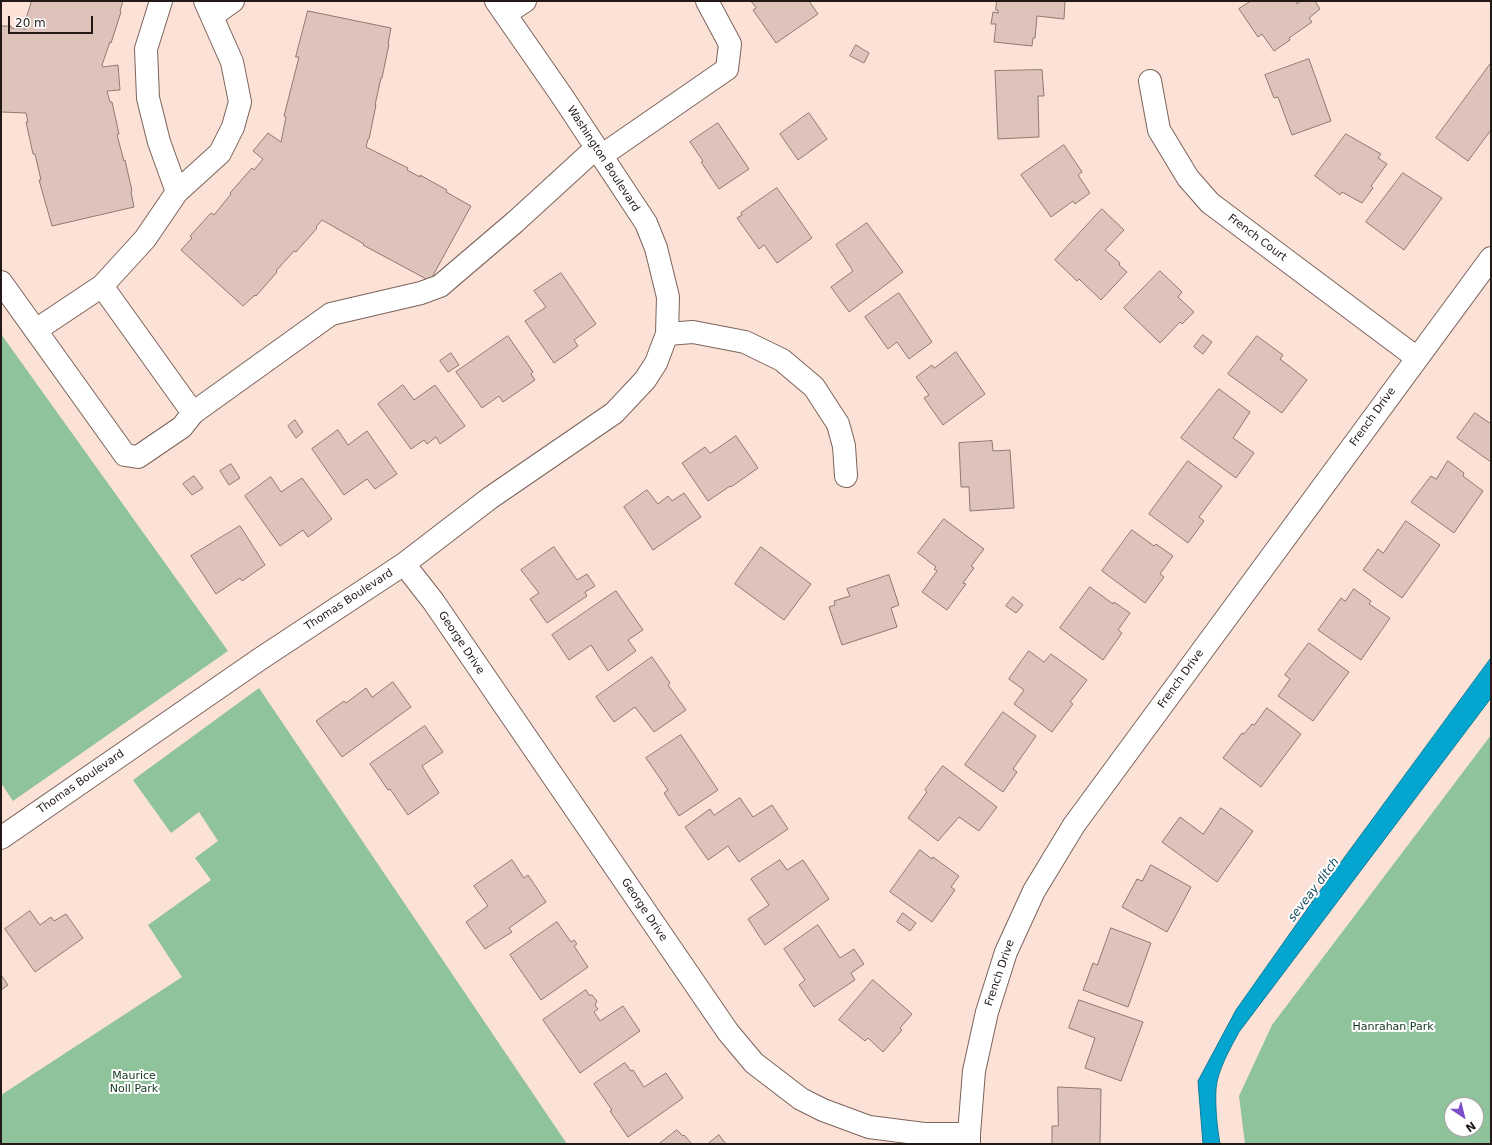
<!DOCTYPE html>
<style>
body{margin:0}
#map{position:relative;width:1492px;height:1145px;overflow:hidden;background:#fce1d7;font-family:"DejaVu Sans",sans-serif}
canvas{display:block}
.frame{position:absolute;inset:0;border:2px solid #231a17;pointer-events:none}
.north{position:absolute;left:1444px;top:1097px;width:40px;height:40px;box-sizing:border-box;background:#fff;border:1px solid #a7a3a2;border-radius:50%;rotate:145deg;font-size:11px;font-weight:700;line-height:16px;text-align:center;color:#231a17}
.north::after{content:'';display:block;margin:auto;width:14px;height:18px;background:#7d4fc8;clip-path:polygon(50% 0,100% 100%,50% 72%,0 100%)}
.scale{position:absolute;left:8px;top:16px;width:85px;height:18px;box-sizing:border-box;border:2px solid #231a17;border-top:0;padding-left:5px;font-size:12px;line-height:14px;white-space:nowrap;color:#231a17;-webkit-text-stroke:3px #fff;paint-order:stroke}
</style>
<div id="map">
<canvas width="1492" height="1145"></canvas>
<div class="frame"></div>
<div class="north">N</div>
<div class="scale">20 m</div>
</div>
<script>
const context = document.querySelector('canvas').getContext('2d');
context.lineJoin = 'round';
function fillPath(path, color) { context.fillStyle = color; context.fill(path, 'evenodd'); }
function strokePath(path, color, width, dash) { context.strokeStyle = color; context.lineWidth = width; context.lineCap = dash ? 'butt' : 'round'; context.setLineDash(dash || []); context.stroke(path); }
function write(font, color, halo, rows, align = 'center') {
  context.font = font + ' "DejaVu Sans",sans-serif'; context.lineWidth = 4; context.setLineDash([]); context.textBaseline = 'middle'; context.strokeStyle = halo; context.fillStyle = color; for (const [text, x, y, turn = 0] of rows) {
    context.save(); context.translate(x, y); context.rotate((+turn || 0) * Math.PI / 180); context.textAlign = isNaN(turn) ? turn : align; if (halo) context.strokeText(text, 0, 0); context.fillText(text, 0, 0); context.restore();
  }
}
fillPath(new Path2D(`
 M 1,334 L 228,651 L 13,801 L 1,783 Z
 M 259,688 L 567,1144 L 1,1144 L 1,1095 L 182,977 L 148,925 L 211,880 L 195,858 L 218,841 L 199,812 L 171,833 L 133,780 Z
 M 1491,735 L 1491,1144 L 1245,1144 L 1239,1096 L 1272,1025 ZM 1452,1105 L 1476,1105 L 1476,1129 L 1452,1129 Z`), '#8fc39b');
const water = new Path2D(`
 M 1491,658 L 1491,698 L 1239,1032 C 1231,1047 1217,1071 1216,1089 C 1215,1107 1217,1126 1220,1144 L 1203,1144 L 1198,1081 L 1236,1010 L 1322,888 Z`);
fillPath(water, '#04a5cf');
strokePath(water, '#0d7b98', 1);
const building = new Path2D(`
 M 32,1 L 123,1 L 120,11 L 121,12 L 111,43 L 110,42 L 102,65 L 103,67 L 118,65 L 120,90 L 107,91 L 110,102 L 112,102 L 119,134 L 117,135 L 124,161 L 125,160 L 132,191 L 131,192 L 134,207 L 52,226 L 39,180 L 41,180 L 35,154 L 33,154 L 26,122 L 28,122 L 26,113 L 1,112 L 1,26 L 11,26 L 11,28 L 26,29 L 28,20 L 26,20 Z
 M 751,1 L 809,1 L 818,14 L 776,43 L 753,10 L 756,8 Z
 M 997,1 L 1065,1 L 1064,19 L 1037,16 L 1035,38 L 1033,38 L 1032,46 L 994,42 L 996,24 L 991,24 L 993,12 L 998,13 L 998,10 L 996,10 Z
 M 1251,1 L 1296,1 L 1297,4 L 1301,1 L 1315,1 L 1320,9 L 1309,18 L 1312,22 L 1289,38 L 1290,40 L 1274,51 L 1262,34 L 1258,37 L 1239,9 Z
 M 308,11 L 391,28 L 388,44 L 389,44 L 382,78 L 381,78 L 375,105 L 376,105 L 369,139 L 368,139 L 366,147 L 408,168 L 407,170 L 420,177 L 420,175 L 447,190 L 446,192 L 471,206 L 430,281 L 363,245 L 364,244 L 322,220 L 316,227 L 317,228 L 296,252 L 294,251 L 276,271 L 277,272 L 256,296 L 255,295 L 243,306 L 181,250 L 192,238 L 190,236 L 211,213 L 214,215 L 231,194 L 230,193 L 252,168 L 254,170 L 263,159 L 253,151 L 268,133 L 281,142 L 286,117 L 284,116 L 299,57 L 296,57 Z
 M 856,45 L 869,53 L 864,63 L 850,56 Z
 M 1309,59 L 1331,121 L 1292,135 L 1278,97 L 1274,98 L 1265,75 Z
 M 1491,63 L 1491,130 L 1468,161 L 1436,138 Z
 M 1042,70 L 1044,96 L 1038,96 L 1039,137 L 998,139 L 995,71 Z
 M 809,113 L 827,139 L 798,160 L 780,134 Z
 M 718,123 L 749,169 L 719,189 L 701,162 L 703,161 L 690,142 Z
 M 1346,134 L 1381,154 L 1378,158 L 1387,164 L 1371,186 L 1373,188 L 1362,203 L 1342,192 L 1340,195 L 1315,176 Z
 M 1064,145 L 1082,172 L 1078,175 L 1090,193 L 1075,204 L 1073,201 L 1051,217 L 1021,175 Z
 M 1403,173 L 1442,198 L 1404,250 L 1366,222 Z
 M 777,188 L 812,238 L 777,263 L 764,245 L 759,249 L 737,218 L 742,215 L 741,213 Z
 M 1102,209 L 1124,230 L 1105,250 L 1120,263 L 1119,265 L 1127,272 L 1101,300 L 1079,279 L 1077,281 L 1055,260 Z
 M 867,223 L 903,272 L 849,312 L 831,287 L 853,271 L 836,245 Z
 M 1160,271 L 1182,292 L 1178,297 L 1194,312 L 1182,324 L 1180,322 L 1160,343 L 1124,308 Z
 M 561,273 L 596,324 L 574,340 L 578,346 L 554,363 L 525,321 L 546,307 L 534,291 Z
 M 899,293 L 932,342 L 909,359 L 897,342 L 888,349 L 865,317 Z
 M 1203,335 L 1212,342 L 1203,354 L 1194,347 Z
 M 508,336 L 533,372 L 531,374 L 535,380 L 503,402 L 499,396 L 482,408 L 456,372 Z
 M 1257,336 L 1283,355 L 1280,359 L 1307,380 L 1282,413 L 1228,374 Z
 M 956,352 L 985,394 L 943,425 L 924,398 L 929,395 L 916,377 L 932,365 L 934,368 Z
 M 451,353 L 459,365 L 448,372 L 440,361 Z
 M 403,385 L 414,400 L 435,385 L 465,426 L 440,444 L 436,437 L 427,444 L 424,440 L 411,449 L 378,404 Z
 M 1219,389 L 1250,412 L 1233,438 L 1254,453 L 1236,478 L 1181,438 Z
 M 1475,413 L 1491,424 L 1491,462 L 1457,438 Z
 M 295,420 L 303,432 L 296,438 L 288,426 Z
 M 338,430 L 348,445 L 367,431 L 397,474 L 375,489 L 367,479 L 344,495 L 312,449 Z
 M 736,436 L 758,468 L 731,487 L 730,486 L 708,501 L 682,463 L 705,447 L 710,453 Z
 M 992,441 L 993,451 L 1010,450 L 1014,508 L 970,511 L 969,487 L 961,487 L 959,443 Z
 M 1188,461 L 1222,486 L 1199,517 L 1204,521 L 1188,543 L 1149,514 Z
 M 1448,461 L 1464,473 L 1463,476 L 1483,491 L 1454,533 L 1411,502 L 1431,476 L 1436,479 Z
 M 231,464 L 240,478 L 229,485 L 220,471 Z
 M 194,476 L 203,488 L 192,495 L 183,484 Z
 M 271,477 L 281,492 L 302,478 L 332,519 L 308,537 L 303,530 L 280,546 L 245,496 Z
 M 647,490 L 658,504 L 668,496 L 672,501 L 684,493 L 701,517 L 653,550 L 624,507 Z
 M 944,519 L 984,549 L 971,566 L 974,568 L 963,583 L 966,584 L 947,610 L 922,592 L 937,571 L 934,569 L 936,567 L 918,553 Z
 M 1406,521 L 1440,545 L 1402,598 L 1363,570 L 1378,549 L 1383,553 Z
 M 240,526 L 265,565 L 242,581 L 240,578 L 216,594 L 191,556 Z
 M 1132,530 L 1154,546 L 1156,544 L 1173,556 L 1160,574 L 1164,577 L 1145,603 L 1102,571 Z
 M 554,547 L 577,580 L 587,574 L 595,586 L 585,592 L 587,596 L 547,623 L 530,599 L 539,593 L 521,570 Z
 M 761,547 L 811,584 L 784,620 L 735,584 Z
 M 889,575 L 899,605 L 891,608 L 897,627 L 842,645 L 829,607 L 835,605 L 834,601 L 850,596 L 847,589 Z
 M 1090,587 L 1113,604 L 1114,602 L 1130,613 L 1118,630 L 1122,633 L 1103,660 L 1060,628 Z
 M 1354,589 L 1371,601 L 1369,604 L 1390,618 L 1361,660 L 1318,630 L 1341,598 L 1345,601 Z
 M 616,591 L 643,630 L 628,640 L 636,651 L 608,671 L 591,645 L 569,660 L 552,635 Z
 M 1013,597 L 1023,605 L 1016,613 L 1006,606 Z
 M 1309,643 L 1349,672 L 1313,721 L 1278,696 L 1290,679 L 1285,675 Z
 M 1029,651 L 1044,662 L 1051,654 L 1087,680 L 1070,702 L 1073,704 L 1052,732 L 1014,704 L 1024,690 L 1009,679 Z
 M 652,657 L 670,683 L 668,685 L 686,710 L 654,732 L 635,707 L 614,722 L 596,697 Z
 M 393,682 L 411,707 L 342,757 L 316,721 L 344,701 L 346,703 L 366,688 L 372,697 Z
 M 1267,708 L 1301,734 L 1261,787 L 1223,758 L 1242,733 L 1244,734 L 1252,724 L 1254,725 Z
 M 1003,712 L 1036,736 L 1013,769 L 1017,772 L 1003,792 L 965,765 Z
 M 425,726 L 443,752 L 422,766 L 439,793 L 408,815 L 390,789 L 388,790 L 370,764 Z
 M 681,735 L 718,790 L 679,816 L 664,793 L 668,790 L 646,758 Z
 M 943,766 L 997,807 L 979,831 L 959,817 L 938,841 L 908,818 L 927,792 L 925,790 Z
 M 740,798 L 753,817 L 772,805 L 788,829 L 739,862 L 728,846 L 708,860 L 685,827 L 710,809 L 714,815 Z
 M 1221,808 L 1253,831 L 1217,882 L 1162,842 L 1180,817 L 1203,834 Z
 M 920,850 L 932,859 L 933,857 L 959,876 L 951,887 L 955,890 L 932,922 L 890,892 Z
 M 512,860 L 524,878 L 528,875 L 546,902 L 509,928 L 512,932 L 485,949 L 466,922 L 488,906 L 474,886 Z
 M 780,860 L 787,870 L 803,860 L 829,899 L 765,945 L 748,919 L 769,905 L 751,879 Z
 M 1151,865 L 1191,887 L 1167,932 L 1122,907 L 1137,879 L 1142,881 Z
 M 30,911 L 40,925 L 51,917 L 54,921 L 66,914 L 83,938 L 35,972 L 5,929 Z
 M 903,913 L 916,923 L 910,931 L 897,922 Z
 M 557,922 L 571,942 L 574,940 L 577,944 L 574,946 L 588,967 L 541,1000 L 510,955 Z
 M 818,925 L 840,958 L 854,949 L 864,964 L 851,973 L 855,980 L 814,1007 L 799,985 L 805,980 L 784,949 Z
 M 1111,928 L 1151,943 L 1128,1007 L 1083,990 L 1093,963 L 1097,965 Z
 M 1,975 L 8,985 L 1,990 Z
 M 873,980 L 912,1014 L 900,1028 L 902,1030 L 883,1052 L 868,1038 L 865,1041 L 839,1020 Z
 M 586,990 L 589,995 L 592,995 L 597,1001 L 595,1005 L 598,1009 L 594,1012 L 600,1021 L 623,1006 L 640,1031 L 580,1073 L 543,1020 Z
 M 1079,1000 L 1143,1022 L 1121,1081 L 1085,1068 L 1095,1038 L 1069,1028 Z
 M 625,1063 L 631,1071 L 633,1070 L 644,1087 L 666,1073 L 683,1098 L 628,1137 L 610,1111 L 612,1110 L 594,1084 Z
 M 1058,1087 L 1101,1089 L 1100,1144 L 1052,1144 L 1052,1126 L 1058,1126 Z
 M 677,1130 L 683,1136 L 684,1135 L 692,1144 L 659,1144 Z
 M 719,1135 L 726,1144 L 708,1144 Z`);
fillPath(building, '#ddc3b9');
strokePath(building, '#917970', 1);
const minor = new Path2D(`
 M 161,1 L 146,49 L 148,98 L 159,142 L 177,192
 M 505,14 L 525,1
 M 212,16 L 233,1
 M 1150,81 L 1159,130 L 1188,178 L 1210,203 L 1417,358
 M 601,156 L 727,69 L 730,44 L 707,1
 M 1,282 L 125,455 L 138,457 L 182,427 L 193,413 L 102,286 L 145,239 L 177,192 L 220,153 L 233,127 L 240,102 L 232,62 L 205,1
 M 36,330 L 102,286
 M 667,334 L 693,332 L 745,342 L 782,360 L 814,387 L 838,424 L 844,446 L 846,476
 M 193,413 L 331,314 L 421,293 L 440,286 L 515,222 L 596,148
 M 404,564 L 433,601 L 728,1032 L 754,1063 L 801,1099 L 823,1110 L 869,1127 L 924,1134 L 969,1134
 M 1,838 L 260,659 L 404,564 L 490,498 L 614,413 L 645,380 L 656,363 L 667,334 L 668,297 L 656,248 L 646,223 L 562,96 L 496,1
 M 969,1144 L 969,1134 L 974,1071 L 987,1012 L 1006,952 L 1034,891 L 1074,825 L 1491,258`);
strokePath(minor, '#7b645b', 24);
strokePath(minor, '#fff', 22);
write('11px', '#231a17', '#fff', [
 ["Washington Boulevard",603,159,57],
 ["French Court",1257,238,37],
 ["French Drive",1373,417,-54],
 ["Thomas Boulevard",349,600,-33],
 ["George Drive",461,643,56],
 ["French Drive",1181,679,-54],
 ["Thomas Boulevard",81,782,-35],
 ["George Drive",644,910,56],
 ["French Drive",1000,973,-71]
]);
write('11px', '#10361d', '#fff', [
 ["Hanrahan Park",1393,1027],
 ["Maurice",134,1076],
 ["Noll Park",134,1089]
]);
write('italic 12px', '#194e60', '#fff', [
 ["seveay ditch",1314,890,-53]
]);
</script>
